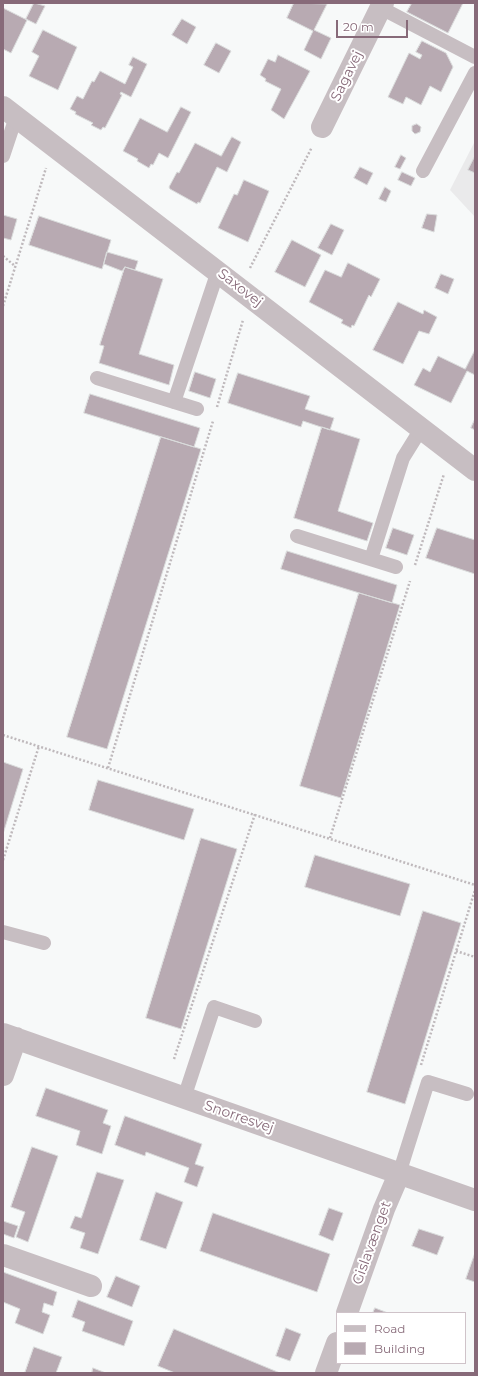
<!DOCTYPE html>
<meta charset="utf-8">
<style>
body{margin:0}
#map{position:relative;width:478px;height:1376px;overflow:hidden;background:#f7f9f9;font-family:Montserrat,sans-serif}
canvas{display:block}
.frame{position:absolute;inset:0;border:4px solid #876a79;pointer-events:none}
.legend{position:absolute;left:336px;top:1312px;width:130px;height:52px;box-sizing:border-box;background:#fff;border:1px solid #cfc3c9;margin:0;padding:5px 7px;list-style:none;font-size:12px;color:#876a79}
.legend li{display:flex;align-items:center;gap:8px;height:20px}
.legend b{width:20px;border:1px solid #cfc3c9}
.scale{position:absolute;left:336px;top:20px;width:72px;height:18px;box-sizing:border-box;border:2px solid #876a79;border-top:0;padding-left:5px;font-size:12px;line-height:14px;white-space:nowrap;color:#876a79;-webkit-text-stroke:3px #fff;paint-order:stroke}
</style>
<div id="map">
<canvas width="478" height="1376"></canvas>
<div class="frame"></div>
<ul class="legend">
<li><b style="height:5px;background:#c7bec2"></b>Road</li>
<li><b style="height:11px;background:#b8aab2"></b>Building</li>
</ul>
<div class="scale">20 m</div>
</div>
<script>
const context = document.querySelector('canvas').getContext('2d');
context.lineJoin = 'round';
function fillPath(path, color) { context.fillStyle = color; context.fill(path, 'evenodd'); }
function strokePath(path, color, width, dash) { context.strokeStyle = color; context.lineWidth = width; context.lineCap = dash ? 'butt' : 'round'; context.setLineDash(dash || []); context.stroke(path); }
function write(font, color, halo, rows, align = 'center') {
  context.font = font + ' Montserrat,sans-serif'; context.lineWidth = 4; context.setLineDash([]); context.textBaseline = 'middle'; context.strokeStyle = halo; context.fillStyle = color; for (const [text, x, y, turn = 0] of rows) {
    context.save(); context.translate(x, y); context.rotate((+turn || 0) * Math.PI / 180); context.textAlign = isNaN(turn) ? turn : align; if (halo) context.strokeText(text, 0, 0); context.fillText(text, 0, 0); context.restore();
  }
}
fillPath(new Path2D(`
 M 475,141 L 475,217 L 450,190 Z`), '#eaeaeb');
const building = new Path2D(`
 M 34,3 L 45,6 L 36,24 L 26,19 Z
 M 294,3 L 327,4 L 314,30 L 331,38 L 321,59 L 304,50 L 313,31 L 287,18 Z
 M 412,3 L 463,3 L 448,33 L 407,12 Z
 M 3,8 L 27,20 L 11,53 L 3,49 Z
 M 182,19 L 196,27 L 187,44 L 172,35 Z
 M 43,30 L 77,47 L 58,90 L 29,76 L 39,56 L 32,52 Z
 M 422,41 L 446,53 L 453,67 L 441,92 L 430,86 L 421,105 L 406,97 L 403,104 L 388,97 L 409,53 L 420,59 L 422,55 L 416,52 Z
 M 216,43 L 231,51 L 219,73 L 204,65 Z
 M 278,55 L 310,71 L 284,119 L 271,110 L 281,89 L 265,81 L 266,79 L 260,75 L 268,59 L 275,62 Z
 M 133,57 L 147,64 L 131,97 L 121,92 L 120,94 L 122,95 L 105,128 L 103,127 L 101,130 L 91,125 L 93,123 L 75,114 L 76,112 L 70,109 L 77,96 L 83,99 L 92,81 L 94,82 L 100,71 L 125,84 L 133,67 L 129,65 Z
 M 181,107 L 191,112 L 168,158 L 159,153 L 153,165 L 151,164 L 149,168 L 137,161 L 138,159 L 123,151 L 140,118 L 167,132 Z
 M 417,124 L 421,127 L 420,132 L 415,134 L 412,131 L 412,126 Z
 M 232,137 L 241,142 L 227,172 L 217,167 L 200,203 L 198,202 L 197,204 L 170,189 L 169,187 L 177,172 L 179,173 L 195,143 L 221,156 Z
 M 401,155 L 406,158 L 400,169 L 395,167 Z
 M 475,156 L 475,173 L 468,170 Z
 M 360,167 L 373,173 L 367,185 L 354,178 Z
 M 402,172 L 415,178 L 411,186 L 398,180 Z
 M 244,180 L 269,191 L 248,242 L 218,228 L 234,194 L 237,195 Z
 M 385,187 L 391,191 L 386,202 L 379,199 Z
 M 427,214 L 437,215 L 434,232 L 422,228 Z
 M 3,215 L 17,219 L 11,240 L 3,238 Z
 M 39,216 L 111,240 L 102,269 L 29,245 Z
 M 331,224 L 344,230 L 332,255 L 318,248 Z
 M 292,240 L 321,255 L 305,287 L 275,272 Z
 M 107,252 L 138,261 L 135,270 L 125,267 L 122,271 L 104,264 Z
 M 348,263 L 380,279 L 371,297 L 369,295 L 354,326 L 352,325 L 351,328 L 341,323 L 343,320 L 309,302 L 325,270 L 341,277 Z
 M 125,267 L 163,279 L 139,354 L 174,365 L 169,385 L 99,363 L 104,346 L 100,345 Z
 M 441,274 L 454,279 L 448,294 L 435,288 Z
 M 398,302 L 423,314 L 424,310 L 437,317 L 429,334 L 419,331 L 403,364 L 373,350 Z
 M 475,350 L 475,375 L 467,371 L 451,403 L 414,385 L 423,368 L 430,372 L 438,356 L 465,369 Z
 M 195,372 L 216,379 L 210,398 L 189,391 Z
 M 238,373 L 310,396 L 305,409 L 334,418 L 330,430 L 303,421 L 301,427 L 228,403 Z
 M 90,394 L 200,428 L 194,447 L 84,413 Z
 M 475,419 L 475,430 L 471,428 Z
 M 322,427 L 360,439 L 338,511 L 373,523 L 367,541 L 294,518 Z
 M 161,437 L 201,449 L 107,749 L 67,737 Z
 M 393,528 L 414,535 L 407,555 L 386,548 Z
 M 437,528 L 475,540 L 475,574 L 426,558 Z
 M 287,551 L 397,585 L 392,603 L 281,569 Z
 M 359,593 L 400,605 L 341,798 L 300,786 Z
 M 3,762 L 23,769 L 3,834 Z
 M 98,780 L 194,809 L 184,840 L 89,810 Z
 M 201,838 L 237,849 L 181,1029 L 146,1018 Z
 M 315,855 L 410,884 L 400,916 L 305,887 Z
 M 423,911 L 461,923 L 405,1104 L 367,1092 Z
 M 46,1088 L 108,1110 L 103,1123 L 111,1126 L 102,1154 L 76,1145 L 80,1131 L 36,1116 Z
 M 125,1116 L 202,1144 L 195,1164 L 204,1167 L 197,1187 L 184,1182 L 189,1168 L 146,1152 L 145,1156 L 115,1145 Z
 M 32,1147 L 58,1156 L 28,1242 L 16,1237 L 25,1212 L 11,1207 Z
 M 97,1172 L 124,1180 L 98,1254 L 80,1248 L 85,1233 L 70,1228 L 75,1216 L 81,1218 Z
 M 156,1192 L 183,1202 L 166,1249 L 140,1240 Z
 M 329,1208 L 343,1213 L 333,1241 L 319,1235 Z
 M 213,1213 L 330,1254 L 317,1292 L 200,1251 Z
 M 3,1221 L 18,1226 L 14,1238 L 3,1234 Z
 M 419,1229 L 444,1237 L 437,1255 L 412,1246 Z
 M 475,1253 L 475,1282 L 466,1279 Z
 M 3,1272 L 57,1292 L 53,1306 L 44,1303 L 42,1312 L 50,1315 L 43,1334 L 15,1323 L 20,1309 L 3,1302 Z
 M 116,1276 L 140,1286 L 132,1307 L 107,1297 Z
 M 78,1300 L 133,1321 L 124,1346 L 82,1331 L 85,1322 L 72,1317 Z
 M 375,1308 L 388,1313 L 373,1313 Z
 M 286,1328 L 301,1334 L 290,1361 L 276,1356 Z
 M 174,1329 L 280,1373 L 175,1373 L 158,1366 Z
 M 34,1347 L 62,1357 L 56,1373 L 25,1373 Z
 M 93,1368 L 106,1373 L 92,1373 Z`);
fillPath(building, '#b8aab2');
strokePath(building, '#d9dbdb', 1);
strokePath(new Path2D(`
 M 3,256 L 15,266
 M 250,268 L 312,147
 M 3,306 L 46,168
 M 217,407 L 243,320
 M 415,565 L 444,474
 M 3,735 L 475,885
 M 108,768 L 213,421
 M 330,838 L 410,581
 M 3,860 L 39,746
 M 456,951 L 475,957
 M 174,1059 L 255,814
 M 421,1065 L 475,890`), '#bfb9bc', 2.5, [2, 2]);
strokePath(new Path2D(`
 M 381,8 L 475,57
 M 3,156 L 16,117
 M 423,171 L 475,73
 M 97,378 L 197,409
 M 174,402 L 218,271
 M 297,536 L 396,567
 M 371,559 L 403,458 L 421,429
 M 3,932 L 44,943
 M 184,1098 L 214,1007 L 255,1021
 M 399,1174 L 428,1082 L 467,1094`), '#c7bec2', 14);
strokePath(new Path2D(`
 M 3,107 L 475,470
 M 322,127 L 383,3
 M 3,1034 L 475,1200
 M 3,1075 L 16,1038
 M 3,1255 L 91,1286
 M 347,1313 L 384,1209 L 399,1174
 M 326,1373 L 337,1343`), '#c7bec2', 22);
write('14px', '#876a79', '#fff', [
 ["Sagavej",347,76,-64],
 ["Saxovej",240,288,38],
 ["Snorresvej",239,1117,19],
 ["Gislavænget",372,1243,-70]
]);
</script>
